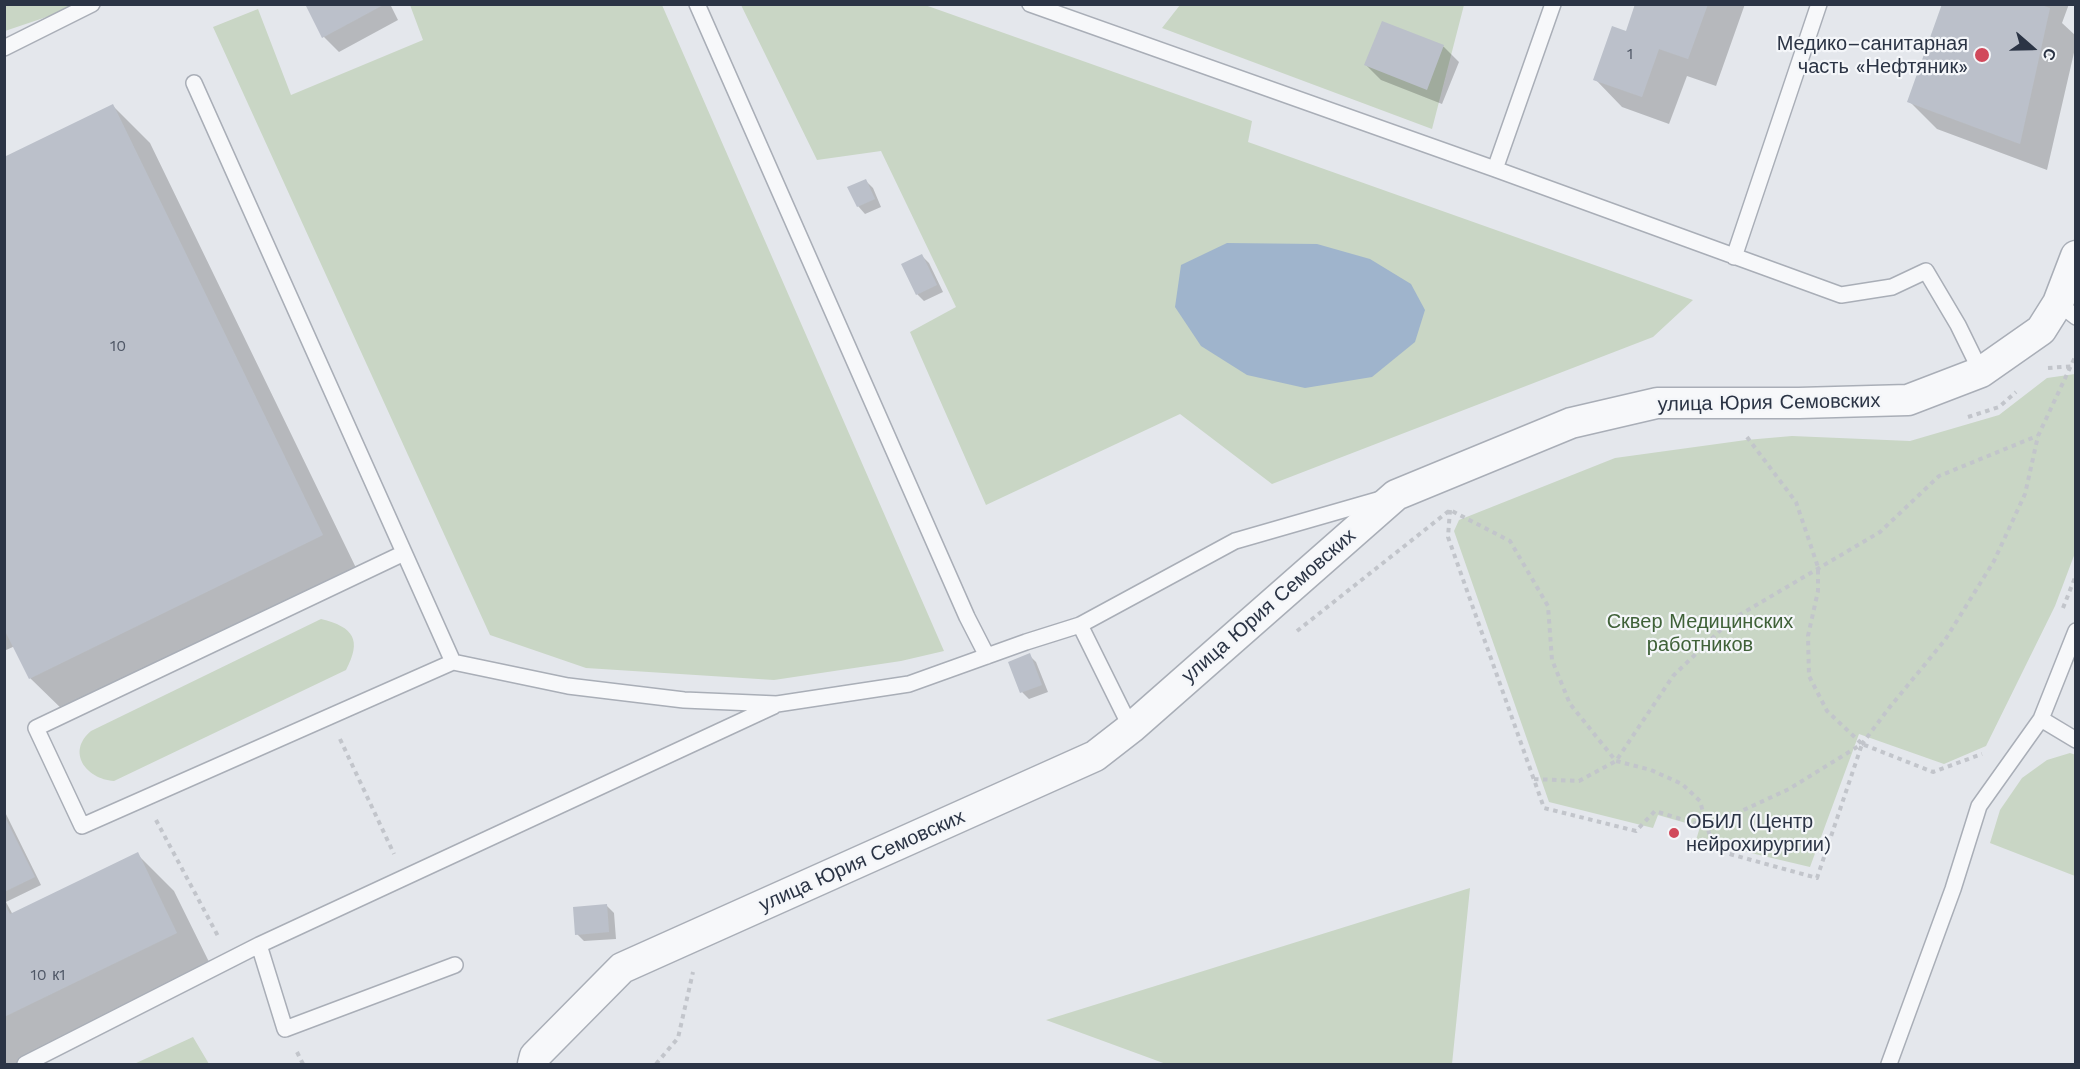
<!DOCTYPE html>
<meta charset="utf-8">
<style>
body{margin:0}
#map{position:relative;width:2080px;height:1069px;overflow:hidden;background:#e4e7ec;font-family:"Work Sans",sans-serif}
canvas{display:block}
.frame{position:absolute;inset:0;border:6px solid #2b3445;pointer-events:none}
.north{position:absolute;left:2002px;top:18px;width:60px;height:60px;-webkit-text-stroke:4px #f4f6f9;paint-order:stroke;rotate:110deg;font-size:16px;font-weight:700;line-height:24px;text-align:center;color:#2b3445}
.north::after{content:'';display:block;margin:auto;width:21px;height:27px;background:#2b3445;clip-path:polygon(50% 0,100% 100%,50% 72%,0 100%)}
</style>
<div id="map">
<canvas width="2080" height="1069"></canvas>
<div class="frame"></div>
<div class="north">С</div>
</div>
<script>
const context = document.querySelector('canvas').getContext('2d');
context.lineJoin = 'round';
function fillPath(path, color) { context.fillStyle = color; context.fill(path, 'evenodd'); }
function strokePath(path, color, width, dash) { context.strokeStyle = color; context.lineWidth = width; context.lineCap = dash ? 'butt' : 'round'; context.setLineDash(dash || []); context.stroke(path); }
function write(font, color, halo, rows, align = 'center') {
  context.font = font + ' "Work Sans",sans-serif'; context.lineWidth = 4.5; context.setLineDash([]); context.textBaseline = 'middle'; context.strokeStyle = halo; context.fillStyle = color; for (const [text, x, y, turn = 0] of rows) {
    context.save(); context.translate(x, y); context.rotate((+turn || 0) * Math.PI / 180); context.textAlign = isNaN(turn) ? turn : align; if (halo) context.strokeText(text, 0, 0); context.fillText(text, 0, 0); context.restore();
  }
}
fillPath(new Path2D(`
 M 5,4 L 82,5 L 5,31 Z
 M 410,5 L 662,5 L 944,651 L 901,661 L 774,680 L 586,668 L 490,635 L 213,27 L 258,9 L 291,95 L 423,40 Z
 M 741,5 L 925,5 L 1252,121 L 1248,142 L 1693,300 L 1653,337 L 1272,484 L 1180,414 L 986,505 L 910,332 L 956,307 L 881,151 L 817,160 Z
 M 1180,5 L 1464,5 L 1432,129 L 1162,28 Z
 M 2075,374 L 2075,553 L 2055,606 L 1986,746 L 1944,764 L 1859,734 L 1810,867 L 1696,840 L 1700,827 L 1658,815 L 1653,828 L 1549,802 L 1454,531 L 1459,520 L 1615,458 L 1746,440 L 1792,436 L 1910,441 L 1999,415 L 2047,378 Z
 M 321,619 C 354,627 362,640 346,670 L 114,781 C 86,779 66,752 91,731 Z
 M 2070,753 L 2076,755 L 2075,876 L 1990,843 L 2000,810 L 2022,778 L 2047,760 Z
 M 1470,888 L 1452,1064 L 1166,1064 L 1046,1020 Z
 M 193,1037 L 209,1064 L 134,1064 Z`), '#c9d6c5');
fillPath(new Path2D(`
 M 1227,243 L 1317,244 L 1370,259 L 1411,284 L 1425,310 L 1415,342 L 1372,377 L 1305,388 L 1247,375 L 1201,346 L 1175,307 L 1181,265 Z`), '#9fb4cc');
fillPath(new Path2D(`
 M 306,4 L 390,4 L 398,20 L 339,52 L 324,37 Z
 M 1637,4 L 1745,4 L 1716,86 L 1687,76 L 1669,124 L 1622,107 L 1595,79 L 1627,33 Z
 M 1943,4 L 2069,4 L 2062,23 L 2076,36 L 2076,44 L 2047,170 L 1937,129 L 1909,101 Z
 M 1383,23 L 1444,47 L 1459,62 L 1442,104 L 1381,80 L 1366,65 Z
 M 113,106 L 150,143 L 358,572 L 67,714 L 30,678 L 15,646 L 4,651 L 4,159 Z
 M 866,181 L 873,188 L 881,207 L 865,214 L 858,206 Z
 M 922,256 L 929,263 L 943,292 L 924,301 L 917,294 Z
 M 1029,655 L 1036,662 L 1048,692 L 1029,699 L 1022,692 Z
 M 4,810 L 41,885 L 6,902 L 13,915 L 137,854 L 174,891 L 213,970 L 19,1064 L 4,1064 Z
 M 606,905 L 614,913 L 616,939 L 584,941 L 577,934 Z`), '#0003');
fillPath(new Path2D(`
 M 305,4 L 385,4 L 322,38 Z
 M 1635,4 L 1708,4 L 1688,59 L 1659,49 L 1642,97 L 1593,80 L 1612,26 L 1626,31 Z
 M 1942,4 L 2038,4 L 2050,8 L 2020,144 L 1907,102 Z
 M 1382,21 L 1444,45 L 1427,90 L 1364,65 Z
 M 113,104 L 323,535 L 29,679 L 4,629 L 4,157 Z
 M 866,179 L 875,199 L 857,207 L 847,187 Z
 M 922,254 L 937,285 L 916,295 L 901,264 Z
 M 1030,653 L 1042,685 L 1020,693 L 1008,662 Z
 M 4,815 L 35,877 L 4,892 Z
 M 138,852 L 177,933 L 4,1017 L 4,903 L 10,914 Z
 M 607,904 L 609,932 L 575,935 L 573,907 Z`), '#bbc0ca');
const lane = new Path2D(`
 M 697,4 L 967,617 L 987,656
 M 1030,4 L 1495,169 L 1841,295 L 1892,287 L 1926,271 L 1958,325 L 1981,372
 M 4,48 L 92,4
 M 194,83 L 453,662
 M 1495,169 L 1553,4
 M 1734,257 L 1819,4
 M 2058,303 L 2076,317
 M 404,553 L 36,728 L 82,826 L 453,662 L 568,686 L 684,700 L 777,704 L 909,684 L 1026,642 L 1080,625 L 1235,541 L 1381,499
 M 1080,625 L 1131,728
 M 2076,631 L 2041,719 L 2076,740
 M 259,945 L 285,1029 L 455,965
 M 25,1064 L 259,945 L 774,706
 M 1889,1064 L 1953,889 L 1979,806 L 2041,719`);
const street = new Path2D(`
 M 533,1064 L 535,1056 L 622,968 L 1095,756 L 1131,728 L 1396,495 L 1571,423 L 1657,403 L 1799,403 L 1908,400 L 1981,372 L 2041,330 L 2058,303 L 2076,256`);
strokePath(lane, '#a9aeb7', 18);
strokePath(street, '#a9aeb7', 33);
strokePath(new Path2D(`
 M 2048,368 L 2076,366
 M 1968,417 L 1999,407 L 2016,392
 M 1747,437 L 1796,502 L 1818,567 L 1818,591 L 1808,636 L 1809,676 L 1827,711 L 1862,744
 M 1450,510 L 1448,537 L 1544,808 L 1636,831 L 1655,811 L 1707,827 L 1715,850 L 1817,878 L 1862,744 L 1933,772 L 1982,754
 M 2063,608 L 2076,575
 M 1297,631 L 1450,510 L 1510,541 L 1548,606 L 1552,660 L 1570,704 L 1616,761 L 1651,770 L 1682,784 L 1700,801 L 1707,827 L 1789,789 L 1862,744 L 1889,708 L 1945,640 L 1994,561 L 2025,494 L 2038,436 L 2076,355
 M 340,739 L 394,854
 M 1534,779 L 1579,781 L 1616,761 L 1673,676 L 1731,620 L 1880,532 L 1939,476 L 2037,436
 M 156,820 L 219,938
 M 297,1052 L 303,1064
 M 656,1064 L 678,1038 L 693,972`), '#c2c5cb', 4, [4.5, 4.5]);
strokePath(lane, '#f7f8fa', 15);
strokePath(street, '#f7f8fa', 30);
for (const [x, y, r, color] of [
 [1982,55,8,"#d1495b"],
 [1674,833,6,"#d1495b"]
]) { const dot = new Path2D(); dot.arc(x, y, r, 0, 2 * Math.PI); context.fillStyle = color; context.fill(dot); strokePath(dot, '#f4f6f9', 2); }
write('16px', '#4f5766', null, [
 ["1",1630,54],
 ["10",118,346],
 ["10 к1",48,975]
]);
write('20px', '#2b3445', '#f4f6f9', [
 ["Медико–санитарная",1968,44],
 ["часть «Нефтяник»",1968,67],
 ["ОБИЛ (Центр",1686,822,"left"],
 ["нейрохирургии)",1686,845,"left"]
], 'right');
write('20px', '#2b3445', '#f4f6f9', [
 ["улица Юрия Семовских",1769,403,-1],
 ["улица Юрия Семовских",1269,606,-41],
 ["улица Юрия Семовских",862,861,-24]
]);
write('20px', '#3f6138', '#f4f6f9', [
 ["Сквер Медицинских",1700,622],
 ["работников",1700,645]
]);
</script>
